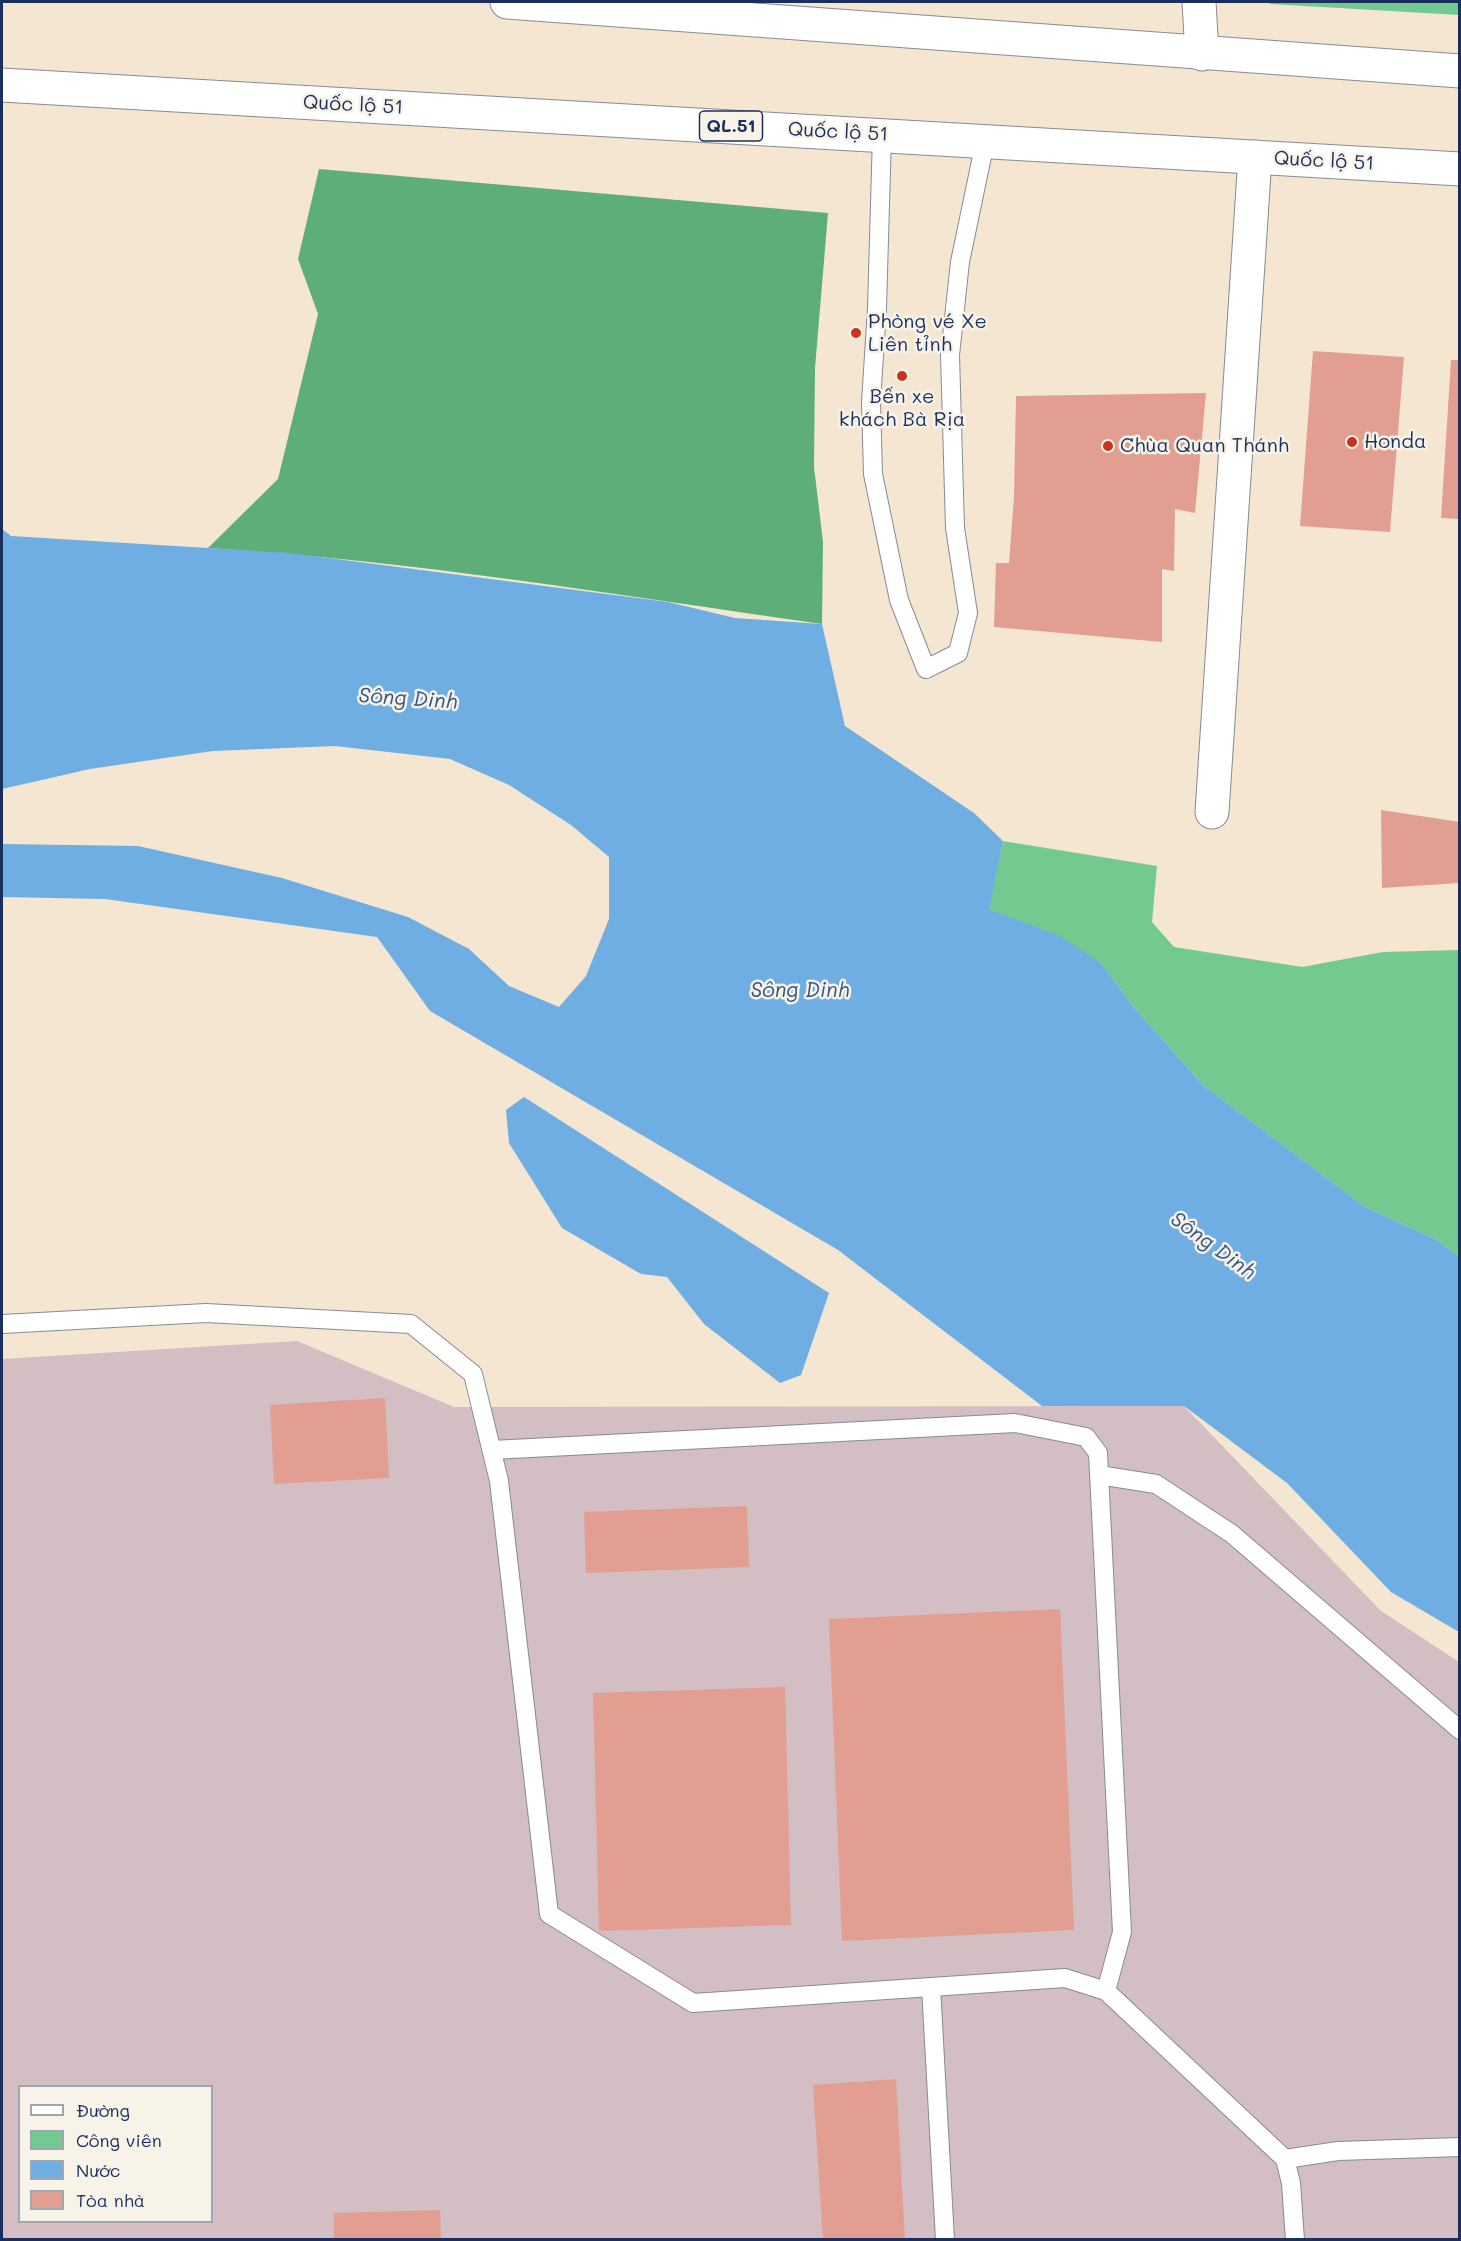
<!DOCTYPE html>
<meta charset="utf-8">
<style>
body{margin:0}
#map{position:relative;width:1461px;height:2241px;overflow:hidden;background:#f5e6d1;font-family:Mali,sans-serif}
canvas{display:block}
.frame{position:absolute;inset:0;border:3px solid #1b2f5e;pointer-events:none}
.legend{position:absolute;left:18px;top:2085px;width:195px;height:138px;box-sizing:border-box;background:#f7f3e8;border:2px solid #9fa5b1;margin:0;padding:8px 10px;list-style:none;font-size:18px;color:#1b2f5e}
.legend li{display:flex;align-items:center;gap:12px;height:30px}
.legend b{width:30px;border:2px solid #9fa5b1}
</style>
<div id="map">
<canvas width="1461" height="2241"></canvas>
<div class="frame"></div>
<ul class="legend">
<li><b style="height:8px;background:#fff"></b>Đường</li>
<li><b style="height:16px;background:#73ca90"></b>Công viên</li>
<li><b style="height:16px;background:#6eaee2"></b>Nước</li>
<li><b style="height:16px;background:#e29f91"></b>Tòa nhà</li>
</ul>
</div>
<script>
const context = document.querySelector('canvas').getContext('2d');
context.lineJoin = 'round';
function fillPath(path, color) { context.fillStyle = color; context.fill(path, 'evenodd'); }
function strokePath(path, color, width, dash) { context.strokeStyle = color; context.lineWidth = width; context.lineCap = dash ? 'butt' : 'round'; context.setLineDash(dash || []); context.stroke(path); }
function write(font, color, halo, rows, align = 'center') {
  context.font = font + ' Mali,sans-serif'; context.lineWidth = 5; context.setLineDash([]); context.textBaseline = 'middle'; context.strokeStyle = halo; context.fillStyle = color; for (const [text, x, y, turn = 0] of rows) {
    context.save(); context.translate(x, y); context.rotate((+turn || 0) * Math.PI / 180); context.textAlign = isNaN(turn) ? turn : align; if (halo) context.strokeText(text, 0, 0); context.fillText(text, 0, 0); context.restore();
  }
}
fillPath(new Path2D(`
 M 297,1341 L 454,1407 L 1184,1406 L 1381,1611 L 1459,1662 L 1459,2239 L 2,2240 L 2,1359 ZM 20,2086 L 212,2086 L 212,2222 L 20,2222 Z`), '#d2bec3');
fillPath(new Path2D(`
 M 1269,2 L 1459,2 L 1459,15 L 1270,4 Z
 M 1003,841 L 1157,866 L 1152,922 L 1174,947 L 1302,967 L 1383,952 L 1459,950 L 1459,1257 L 1437,1240 L 1365,1207 L 1203,1085 L 1132,1005 L 1101,963 L 988,910 Z`), '#73ca90');
fillPath(new Path2D(`
 M 319,169 L 828,213 L 815,368 L 814,467 L 823,542 L 822,624 C 618,595 414,561 208,548 L 278,479 L 318,314 L 298,259 Z`), '#5eae7a');
fillPath(new Path2D(`
 M 2,529 L 11,536 L 290,553 L 668,602 L 735,618 L 822,624 L 845,726 L 974,813 L 1003,841 L 989,910 L 1058,935 L 1101,963 L 1132,1005 L 1203,1085 L 1365,1207 L 1437,1240 L 1459,1257 L 1459,1632 L 1391,1592 L 1287,1483 L 1184,1406 L 1042,1406 L 838,1250 L 430,1011 L 377,937 L 105,899 L 2,897 L 2,844 L 138,846 L 282,878 L 408,917 L 469,949 L 509,986 L 559,1007 L 586,976 L 609,919 L 609,857 L 571,825 L 509,785 L 450,759 L 335,746 L 213,751 L 90,769 L 2,789 Z
 M 524,1097 L 829,1293 L 801,1375 L 780,1383 L 704,1324 L 667,1277 L 641,1274 L 562,1228 L 509,1143 L 506,1110 Z`), '#6eaee2');
fillPath(new Path2D(`
 M 1313,351 L 1404,357 L 1390,532 L 1300,526 Z
 M 1451,360 L 1460,360 L 1460,519 L 1441,518 Z
 M 1206,393 L 1195,513 L 1175,509 L 1174,571 L 1162,569 L 1162,642 L 994,627 L 996,563 L 1009,563 L 1014,497 L 1016,396 Z
 M 1381,810 L 1460,822 L 1460,883 L 1382,888 Z
 M 385,1398 L 389,1478 L 274,1484 L 270,1405 Z
 M 747,1506 L 749,1567 L 586,1573 L 584,1512 Z
 M 1060,1609 L 1074,1930 L 842,1941 L 829,1619 Z
 M 785,1687 L 791,1925 L 599,1931 L 593,1693 Z
 M 896,2079 L 905,2240 L 823,2240 L 813,2085 Z
 M 440,2210 L 441,2240 L 334,2240 L 334,2213 Z`), '#e29f91');
const service = new Path2D(`
 M 882,135 L 877,308 L 871,402 L 873,474 L 899,600 L 926,669 L 958,653 L 968,613 L 955,528 L 950,355 L 960,262 L 985,142
 M 2,1324 L 206,1313 L 411,1324 L 473,1374 L 499,1481 L 549,1914 L 693,2003 L 1065,1978 L 1106,1991 L 1285,2159 L 1291,2183 L 1295,2240
 M 492,1450 L 1015,1423 L 1086,1437 L 1098,1453 L 1122,1932 L 1106,1991
 M 1099,1475 L 1156,1484 L 1232,1534 L 1460,1730
 M 931,1987 L 945,2240
 M 1285,2159 L 1338,2151 L 1460,2147`);
const minor = new Path2D(`
 M 1212,812 L 1255,157`);
const secondary = new Path2D(`
 M 1199,2 L 1202,54`);
const trunk = new Path2D(`
 M 507,2 L 1460,71
 M 2,85 L 1460,169`);
strokePath(service, '#888a98', 20);
strokePath(minor, '#888a98', 35);
strokePath(secondary, '#888a98', 35);
strokePath(trunk, '#888a98', 35);
strokePath(service, '#fff', 18);
strokePath(minor, '#fff', 33);
strokePath(secondary, '#fff', 33);
strokePath(trunk, '#fff', 33);
for (const [x, y, r, color] of [
 [856,333,6,"#c8321e"],
 [902,376,6,"#c8321e"],
 [1352,442,6,"#c8321e"],
 [1108,446,6,"#c8321e"]
]) { const dot = new Path2D(); dot.arc(x, y, r, 0, 2 * Math.PI); context.fillStyle = color; context.fill(dot); strokePath(dot, '#f7f3e8', 2); }
for (const [x, y, w] of [
 [731,126,63]
]) { const box = new Path2D(); box.roundRect(x - w / 2, y - 15, w, 30, 4.5); context.fillStyle = '#f7f3e8'; context.fill(box); strokePath(box, '#1b2f5e', 1.5); }
write('bold 18px', '#1b2f5e', null, [
 ["QL.51",731,126]
]);
write('20px', '#1b2f5e', '#f7f3e8', [
 ["Quốc lộ 51",353,105,3],
 ["Quốc lộ 51",838,132,3],
 ["Quốc lộ 51",1324,161,3]
]);
write('20px', '#1b2f5e', '#f7f3e8', [
 ["Phòng vé Xe",868,322],
 ["Liên tỉnh",868,345],
 ["Bến xe",902,397,"center"],
 ["khách Bà Rịa",902,420,"center"],
 ["Honda",1364,442],
 ["Chùa Quan Thánh",1120,446]
], 'left');
write('italic 21px', '#345586', '#f7f3e8', [
 ["Sông Dinh",408,699,4],
 ["Sông Dinh",800,991],
 ["Sông Dinh",1213,1246,36]
]);
</script>
